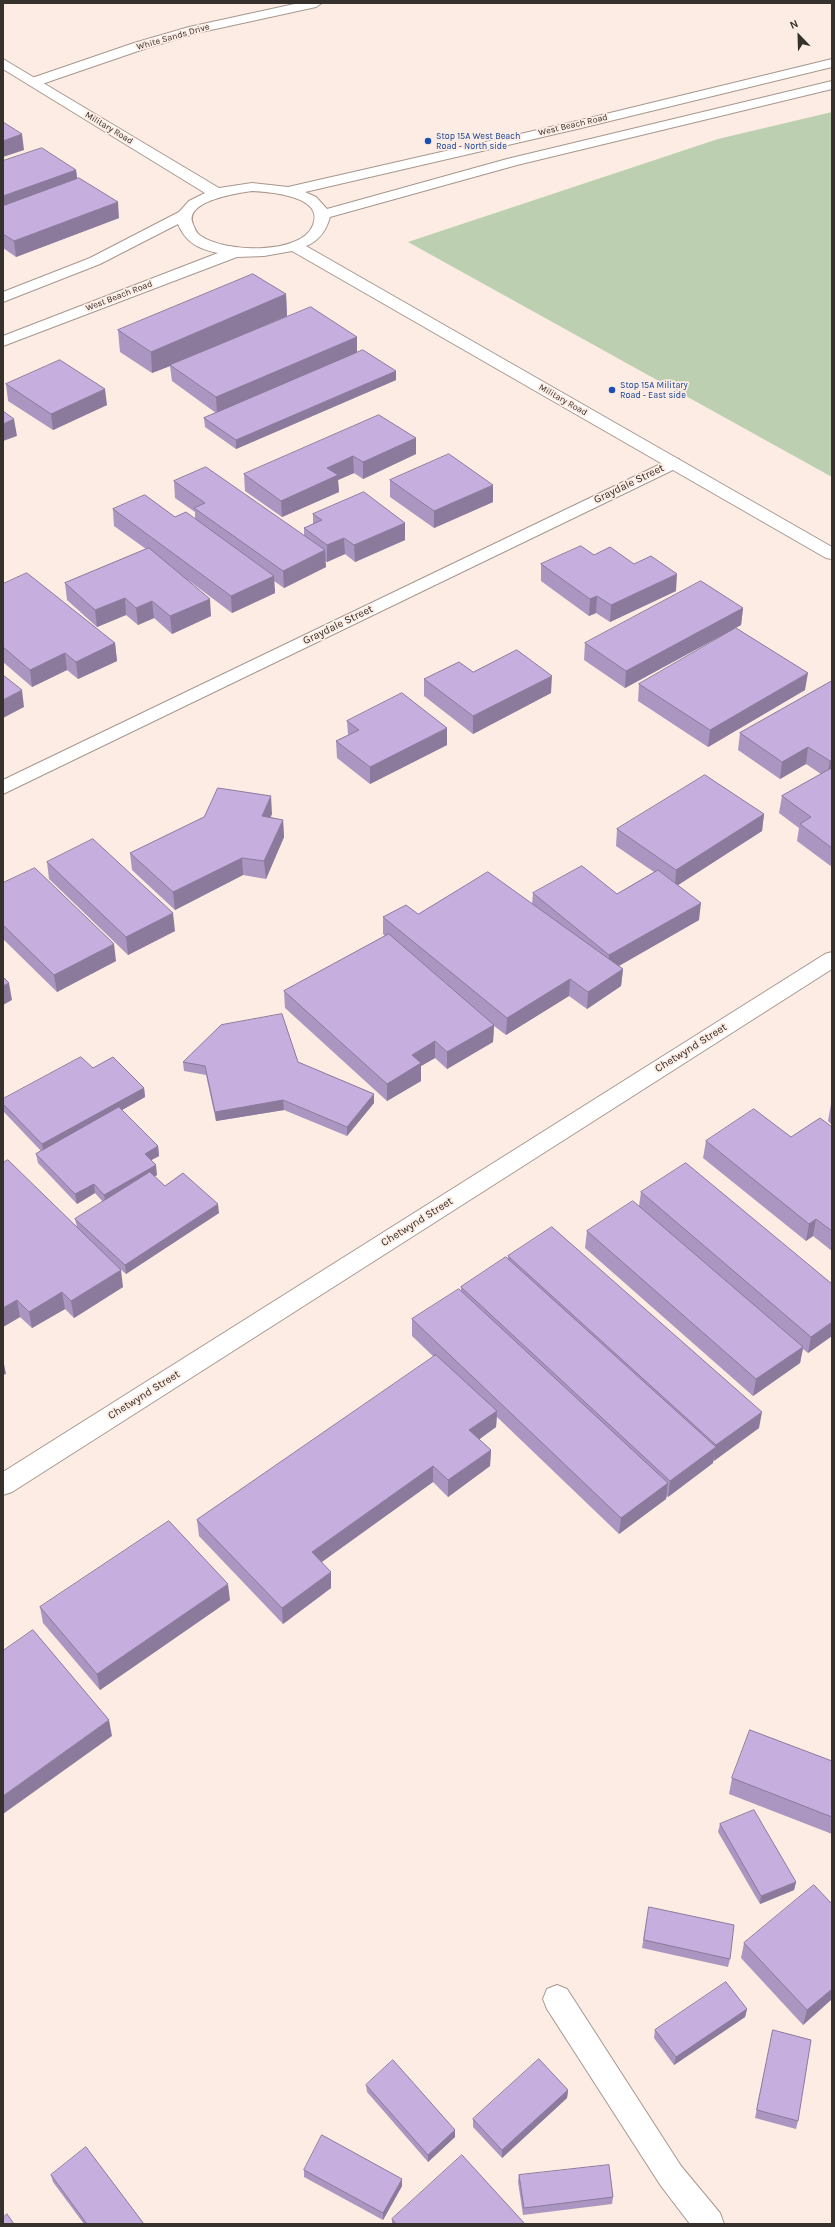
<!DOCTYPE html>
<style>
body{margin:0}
#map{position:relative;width:835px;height:2227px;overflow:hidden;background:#fcece3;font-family:Karla,sans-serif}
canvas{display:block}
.frame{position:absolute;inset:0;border:4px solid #37312d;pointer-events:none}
.north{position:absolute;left:779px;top:16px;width:40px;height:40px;-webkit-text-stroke:3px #fcece3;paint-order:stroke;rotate:337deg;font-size:11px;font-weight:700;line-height:16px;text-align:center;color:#37312d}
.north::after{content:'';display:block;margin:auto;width:14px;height:18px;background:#37312d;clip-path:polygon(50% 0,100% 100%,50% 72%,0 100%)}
</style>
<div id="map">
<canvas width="835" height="2227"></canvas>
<div class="frame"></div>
<div class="north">N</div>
</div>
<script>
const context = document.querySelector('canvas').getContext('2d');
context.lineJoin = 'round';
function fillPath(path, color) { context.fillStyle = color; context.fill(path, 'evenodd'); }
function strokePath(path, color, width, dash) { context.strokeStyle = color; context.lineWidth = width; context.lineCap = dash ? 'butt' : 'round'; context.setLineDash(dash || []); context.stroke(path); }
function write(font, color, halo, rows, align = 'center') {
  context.font = font + ' Karla,sans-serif'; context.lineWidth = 3.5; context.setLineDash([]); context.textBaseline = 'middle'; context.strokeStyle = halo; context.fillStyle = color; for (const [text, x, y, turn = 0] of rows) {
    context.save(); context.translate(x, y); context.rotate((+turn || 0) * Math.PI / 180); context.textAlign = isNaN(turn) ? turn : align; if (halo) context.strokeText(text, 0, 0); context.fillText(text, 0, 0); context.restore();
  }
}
fillPath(new Path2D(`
 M 832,112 L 832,477 L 408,242 L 718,139 Z`), '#bcd0b1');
const service = new Path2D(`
 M 557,1985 L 567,1989 L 681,2166 L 720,2213 L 724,2224 L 690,2224 L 661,2186 L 547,2009 L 543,1999 L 547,1989 Z`);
const minor = new Path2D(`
 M 299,3 L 322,3 L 316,7 L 197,33 L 144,49 L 39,85 L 29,85 L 27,82 L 29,79 L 134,43 L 189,27 Z
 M 673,458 L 679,459 L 681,463 L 679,467 L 3,794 L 3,780 Z
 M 832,952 L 832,969 L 12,1492 L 3,1495 L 3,1472 L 825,954 Z`);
const tertiary = new Path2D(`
 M 3,59 L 219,188 L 252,183 L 288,187 L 577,121 L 832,59 L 832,67 L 577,129 L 305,192 L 316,197 L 327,209 L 507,159 L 832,81 L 832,89 L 517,165 L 330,217 C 326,231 319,241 306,246 L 832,547 L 832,559 L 826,558 L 292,251 L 264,256 L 237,257 L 3,346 L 3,336 L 218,253 C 199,249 186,243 178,224 L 100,264 L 3,302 L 3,292 L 90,258 L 179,212 L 189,201 L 205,193 L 3,69 ZM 252,191 C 270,192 325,196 313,225 C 301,256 223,252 201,236 C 196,233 195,229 193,224 C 183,201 238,193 252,191 Z`);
strokePath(service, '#a6978f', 2);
strokePath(minor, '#a6978f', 2);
strokePath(tertiary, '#a6978f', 2);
fillPath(service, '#fff');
fillPath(minor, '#fff');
fillPath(tertiary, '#fff');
fillPath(new Path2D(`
 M 3,161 L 76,170 L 77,178 L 119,218 L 16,257 L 3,248 Z
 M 286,294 L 287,316 L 221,344 L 357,337 L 357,353 L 396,380 L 236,449 L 205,427 L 204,418 L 216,413 L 172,381 L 170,366 L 152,373 L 120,352 L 118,330 Z
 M 6,384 L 107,405 L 53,430 L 8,401 Z
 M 416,438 L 416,454 L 363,479 L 354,473 L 338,480 L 339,492 L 282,517 L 245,491 L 244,474 Z
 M 390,480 L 493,502 L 434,528 L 390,497 Z
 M 174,481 L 304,536 L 304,528 L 313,524 L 313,514 L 405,523 L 405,540 L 355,562 L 345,554 L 327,562 L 325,561 L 326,567 L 284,588 L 274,581 L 275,593 L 232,613 L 188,580 L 211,616 L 172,634 L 154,618 L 138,625 L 126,615 L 97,627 L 67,600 L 65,583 L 146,549 L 114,526 L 113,509 L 195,519 L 195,512 L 175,498 Z
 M 594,555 L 634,564 L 676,591 L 610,622 L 596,613 L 589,616 L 541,581 L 541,564 Z
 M 3,584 L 115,643 L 117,661 L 78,679 L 67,670 L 32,687 L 3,662 Z
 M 743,608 L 741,625 L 625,688 L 584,660 L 585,643 Z
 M 473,672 L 551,693 L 473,734 L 424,696 L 424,679 Z
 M 832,681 L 832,867 L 797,841 L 799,828 L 779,813 L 782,796 L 821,774 L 806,764 L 780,779 L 738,750 L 740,733 Z
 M 639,684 L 805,690 L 708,747 L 638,701 Z
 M 347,721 L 447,745 L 370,784 L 337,758 L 336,741 L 348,735 Z
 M 272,814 L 270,817 L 283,820 L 284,837 L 266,879 L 243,875 L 175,910 L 132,870 L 130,853 Z
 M 764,814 L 762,831 L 678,885 L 699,920 L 619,966 L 623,969 L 621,986 L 587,1009 L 569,996 L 506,1035 L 494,1026 L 493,1042 L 447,1069 L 435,1058 L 421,1066 L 421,1081 L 387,1101 L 285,1008 L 284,991 L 385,936 L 383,934 L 383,917 L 532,904 L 533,893 L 617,894 L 654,872 L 616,846 L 617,829 Z
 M 47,862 L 175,931 L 128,955 L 49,879 Z
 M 3,883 L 116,961 L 57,992 L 3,939 Z
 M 183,1062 L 298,1062 L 374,1094 L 374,1103 L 347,1136 L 284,1110 L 216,1121 L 206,1075 L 184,1071 Z
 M 93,1068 L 144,1088 L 145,1097 L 122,1110 L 158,1146 L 159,1156 L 151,1160 L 157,1175 L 154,1176 L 165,1186 L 219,1213 L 126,1274 L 112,1262 L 123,1287 L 74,1318 L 65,1309 L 32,1328 L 20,1317 L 3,1327 L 3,1163 L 77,1227 L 75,1219 L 103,1202 L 95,1193 L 77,1204 L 38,1163 L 36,1154 L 41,1151 L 3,1111 L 3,1099 Z
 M 832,1103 L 832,1125 L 828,1121 L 831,1104 Z
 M 832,1127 L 832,1251 L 813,1236 L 806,1241 L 703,1158 L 706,1141 L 791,1137 Z
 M 641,1192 L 832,1284 L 832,1336 L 808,1353 L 803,1349 L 800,1363 L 753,1396 L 585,1248 L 587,1231 L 639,1206 Z
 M 508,1256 L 759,1428 L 713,1461 L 713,1463 L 668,1497 L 667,1496 L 666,1499 L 619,1534 L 497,1417 L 496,1427 L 479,1439 L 491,1450 L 490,1466 L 448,1497 L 433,1482 L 322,1562 L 331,1588 L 283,1624 L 199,1536 L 197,1520 L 434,1357 L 412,1336 L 412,1319 L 461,1290 L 461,1287 L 508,1259 Z
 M 230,1600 L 100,1690 L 43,1623 L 40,1607 Z
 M 832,1761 L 832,1834 L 729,1794 L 732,1778 Z
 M 720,1824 L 796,1882 L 794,1890 L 760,1904 L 718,1832 Z
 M 649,1907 L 730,1959 L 728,1967 L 642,1948 Z
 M 744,1943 L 832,1999 L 803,2025 L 741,1958 Z
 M 747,2009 L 745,2017 L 674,2065 L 654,2038 L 655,2030 Z
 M 773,2030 L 798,2121 L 796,2129 L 755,2118 Z
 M 366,2085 L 455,2130 L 455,2137 L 428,2162 L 367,2092 Z
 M 568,2090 L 567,2098 L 502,2158 L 473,2127 L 473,2119 Z
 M 304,2170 L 402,2186 L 383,2220 L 304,2177 Z
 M 51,2175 L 144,2224 L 84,2224 L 53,2182 Z
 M 519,2175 L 613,2197 L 612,2204 L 523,2215 L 518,2182 Z
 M 392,2219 L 525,2224 L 392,2224 Z`), '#aa96c0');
fillPath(new Path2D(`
 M 22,134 L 24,150 L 3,157 L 3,141 Z
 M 76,170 L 78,186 L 3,213 L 3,196 Z
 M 118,202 L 119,218 L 16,257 L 14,241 Z
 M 286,294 L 287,316 L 171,366 L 170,365 L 170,366 L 152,373 L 151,352 Z
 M 357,337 L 357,353 L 217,413 L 216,397 Z
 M 396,371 L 396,380 L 236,449 L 236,440 Z
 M 105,389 L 107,405 L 53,430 L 51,414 Z
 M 14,419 L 17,436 L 3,441 L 3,424 Z
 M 416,438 L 416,454 L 363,479 L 363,462 Z
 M 353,456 L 354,473 L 338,480 L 339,492 L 282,517 L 281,501 L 327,468 Z
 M 493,485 L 493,502 L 434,528 L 434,511 Z
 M 405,523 L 405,540 L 355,562 L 354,545 Z
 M 344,538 L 345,554 L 327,562 L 327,545 Z
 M 325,550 L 326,567 L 284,588 L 283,571 Z
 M 677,574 L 676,591 L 610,622 L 611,605 Z
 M 274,576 L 275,593 L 232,613 L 231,596 Z
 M 597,596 L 596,613 L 589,616 L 590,599 Z
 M 125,598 L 126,615 L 97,627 L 95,610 Z
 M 210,599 L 211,616 L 172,634 L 170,616 Z
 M 152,601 L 154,618 L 138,625 L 136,608 Z
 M 743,608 L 741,625 L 625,688 L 626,671 Z
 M 115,643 L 117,661 L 78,679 L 76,662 Z
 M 65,653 L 67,670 L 32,687 L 30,670 Z
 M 808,673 L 805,690 L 708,747 L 710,730 Z
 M 552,676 L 551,693 L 473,734 L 473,716 Z
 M 22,690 L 24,707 L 3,718 L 3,700 Z
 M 447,728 L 447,745 L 370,784 L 370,767 Z
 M 808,747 L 806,764 L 780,779 L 782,762 Z
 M 832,760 L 832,776 L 827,778 L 830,761 Z
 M 271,796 L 272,814 L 263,833 L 262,816 Z
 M 764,814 L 762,831 L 675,887 L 676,870 Z
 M 283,820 L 284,837 L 266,879 L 264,861 Z
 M 242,858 L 243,875 L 175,910 L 173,892 Z
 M 701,903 L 699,920 L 608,972 L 609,955 Z
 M 173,913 L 175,931 L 128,955 L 126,937 Z
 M 114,944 L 116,961 L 57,992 L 54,975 Z
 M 623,969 L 621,986 L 587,1009 L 588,992 Z
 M 570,979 L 569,996 L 506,1035 L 507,1018 Z
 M 9,983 L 12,1000 L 3,1005 L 3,986 Z
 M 494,1025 L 493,1042 L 447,1069 L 447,1052 Z
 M 435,1041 L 435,1058 L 421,1066 L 421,1081 L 387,1101 L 387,1084 L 412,1055 Z
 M 144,1088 L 145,1097 L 44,1154 L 42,1144 Z
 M 374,1094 L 374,1103 L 347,1136 L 347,1127 Z
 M 283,1100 L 284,1110 L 216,1121 L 215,1112 Z
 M 158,1146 L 159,1156 L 146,1163 L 145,1154 Z
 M 156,1165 L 157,1175 L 106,1204 L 104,1195 Z
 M 94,1184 L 95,1193 L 77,1204 L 75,1194 Z
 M 218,1204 L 219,1213 L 126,1274 L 125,1265 Z
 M 816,1219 L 813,1236 L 806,1241 L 809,1224 Z
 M 121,1270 L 123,1287 L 74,1318 L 71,1301 Z
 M 62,1292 L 65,1309 L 32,1328 L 29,1312 Z
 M 17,1300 L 20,1317 L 3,1327 L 3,1308 Z
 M 832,1322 L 832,1336 L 808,1353 L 811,1337 Z
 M 803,1347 L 800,1363 L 753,1396 L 756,1379 Z
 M 3,1359 L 6,1374 L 3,1375 Z
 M 497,1411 L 496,1427 L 469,1447 L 469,1430 Z
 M 762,1412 L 759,1428 L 714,1461 L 716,1445 Z
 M 716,1447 L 713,1463 L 668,1497 L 670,1481 Z
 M 491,1450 L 490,1466 L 448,1497 L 448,1480 Z
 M 433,1466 L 433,1482 L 313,1568 L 312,1552 Z
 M 668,1483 L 666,1499 L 619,1534 L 621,1518 Z
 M 331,1572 L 331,1588 L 283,1624 L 282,1608 Z
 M 228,1584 L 230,1600 L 100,1690 L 97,1674 Z
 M 109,1720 L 112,1736 L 3,1814 L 3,1796 Z
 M 796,1882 L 794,1890 L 760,1904 L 761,1896 Z
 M 832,1989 L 832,1999 L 803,2025 L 807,2010 Z
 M 747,2009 L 745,2017 L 674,2065 L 676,2057 Z
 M 568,2090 L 567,2098 L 502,2158 L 502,2150 Z
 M 455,2130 L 455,2137 L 428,2162 L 428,2155 Z
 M 402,2179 L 402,2186 L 383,2220 L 383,2213 Z`), '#8b7a9c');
const building = new Path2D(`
 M 3,122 L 22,134 L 3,141 Z
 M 42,148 L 76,170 L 3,196 L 3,161 Z
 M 79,178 L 118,202 L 14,241 L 3,234 L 3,206 Z
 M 253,274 L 286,294 L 151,352 L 118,330 Z
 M 311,307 L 357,337 L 216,397 L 170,365 Z
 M 363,350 L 396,371 L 236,440 L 204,418 Z
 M 60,360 L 105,389 L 51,414 L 6,384 Z
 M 3,411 L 14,419 L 3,424 Z
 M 379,415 L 416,438 L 363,462 L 353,456 L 327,468 L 338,475 L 281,501 L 244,474 Z
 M 449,454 L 493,485 L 434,511 L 390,480 Z
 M 206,467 L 325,550 L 283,571 L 194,508 L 205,503 L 174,481 Z
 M 364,492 L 405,523 L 354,545 L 344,538 L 327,545 L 304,528 L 322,520 L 313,514 Z
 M 145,495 L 175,517 L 186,512 L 274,576 L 231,596 L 113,509 Z
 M 581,546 L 594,555 L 610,547 L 634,564 L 651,556 L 677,574 L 611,605 L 597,596 L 590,599 L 541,564 Z
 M 149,548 L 210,599 L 170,616 L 152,601 L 136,608 L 125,598 L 95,610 L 65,583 Z
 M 27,573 L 115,643 L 76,662 L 65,653 L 30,670 L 3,647 L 3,584 Z
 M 701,581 L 743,608 L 626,671 L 585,643 Z
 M 736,628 L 808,673 L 710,730 L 639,684 Z
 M 517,650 L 552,676 L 473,716 L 424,679 L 459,662 L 473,672 Z
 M 3,675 L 22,690 L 3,700 Z
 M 832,681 L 832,760 L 830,761 L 808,747 L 782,762 L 740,733 Z
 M 402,693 L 447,728 L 370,767 L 336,741 L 359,730 L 347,721 Z
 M 832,768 L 832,848 L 800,824 L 811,817 L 782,796 Z
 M 705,775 L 764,814 L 676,870 L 617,829 Z
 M 218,788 L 271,796 L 262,816 L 283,820 L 264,861 L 242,858 L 173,892 L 130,853 L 204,817 Z
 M 93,839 L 173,913 L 126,937 L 47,862 Z
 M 582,866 L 617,894 L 658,870 L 701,903 L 609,955 L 533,893 Z
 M 35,868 L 114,944 L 54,975 L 3,925 L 3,883 Z
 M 488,872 L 623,969 L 588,992 L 570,979 L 507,1018 L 383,917 L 406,905 L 418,914 Z
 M 389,934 L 494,1025 L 447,1052 L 435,1041 L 412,1055 L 421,1063 L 387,1084 L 284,991 Z
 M 3,977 L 9,983 L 3,986 Z
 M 282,1014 L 298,1062 L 374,1094 L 347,1127 L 283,1100 L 215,1112 L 205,1066 L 183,1062 L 221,1025 Z
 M 81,1057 L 93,1068 L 113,1057 L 144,1088 L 42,1144 L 3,1104 L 3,1099 Z
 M 119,1107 L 158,1146 L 145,1154 L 156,1165 L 104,1195 L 94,1184 L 75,1194 L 36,1154 Z
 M 754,1109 L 791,1137 L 820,1118 L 832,1127 L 832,1231 L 816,1219 L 809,1224 L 706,1141 Z
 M 8,1160 L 121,1270 L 71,1301 L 62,1292 L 29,1312 L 17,1300 L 3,1308 L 3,1163 Z
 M 686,1163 L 832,1284 L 832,1322 L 811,1337 L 641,1192 Z
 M 150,1172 L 165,1186 L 183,1173 L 218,1204 L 125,1265 L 75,1219 Z
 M 633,1201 L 803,1347 L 756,1379 L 587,1231 Z
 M 552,1227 L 762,1412 L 716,1445 L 508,1256 Z
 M 506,1257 L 716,1447 L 670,1481 L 461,1287 Z
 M 459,1289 L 668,1483 L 621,1518 L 412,1319 Z
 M 436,1355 L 497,1411 L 469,1430 L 491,1450 L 448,1480 L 433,1466 L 312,1552 L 331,1572 L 282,1608 L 197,1520 Z
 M 169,1521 L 228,1584 L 97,1674 L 40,1607 Z
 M 33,1630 L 109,1720 L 3,1796 L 3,1651 Z
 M 750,1730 L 832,1761 L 832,1817 L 732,1778 Z
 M 754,1810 L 796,1882 L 761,1896 L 720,1824 Z
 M 814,1885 L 832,1904 L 832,1989 L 807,2010 L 744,1943 Z
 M 649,1907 L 734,1925 L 730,1959 L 644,1940 Z
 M 726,1982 L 747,2009 L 676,2057 L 655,2030 Z
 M 773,2030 L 811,2040 L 798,2121 L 757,2110 Z
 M 539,2059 L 568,2090 L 502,2150 L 473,2119 Z
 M 393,2060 L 455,2130 L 428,2155 L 366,2085 Z
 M 322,2135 L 402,2179 L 383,2213 L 304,2170 Z
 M 86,2147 L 144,2224 L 87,2224 L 51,2175 Z
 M 462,2155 L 525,2224 L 396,2224 L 392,2219 Z
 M 609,2165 L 613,2197 L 524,2208 L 519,2175 Z
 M 7,2214 L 14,2224 L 3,2224 L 3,2218 Z`);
fillPath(building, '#c6afdf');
strokePath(building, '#8b7a9c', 1);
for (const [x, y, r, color] of [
 [428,141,4,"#1a4fb4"],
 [612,390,4,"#1a4fb4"]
]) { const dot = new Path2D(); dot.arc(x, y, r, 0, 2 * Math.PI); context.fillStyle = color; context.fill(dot); strokePath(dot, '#fcece3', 1.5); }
write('9px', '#37312d', '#fcece3', [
 ["White Sands Drive",173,37,-16],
 ["West Beach Road",573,125,-13],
 ["Military Road",109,128,31],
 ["West Beach Road",119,296,-21],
 ["Military Road",563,400,30]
]);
write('9px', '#164399', '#fcece3', [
 ["Stop 15A West Beach",436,136],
 ["Road - North side",436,146],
 ["Stop 15A Military",620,385],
 ["Road - East side",620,395]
], 'left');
write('11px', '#37312d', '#fcece3', [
 ["Graydale Street",629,484,-26],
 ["Graydale Street",338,625,-26],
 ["Chetwynd Street",691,1048,-32],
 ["Chetwynd Street",417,1222,-32],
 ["Chetwynd Street",144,1395,-32]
]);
</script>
